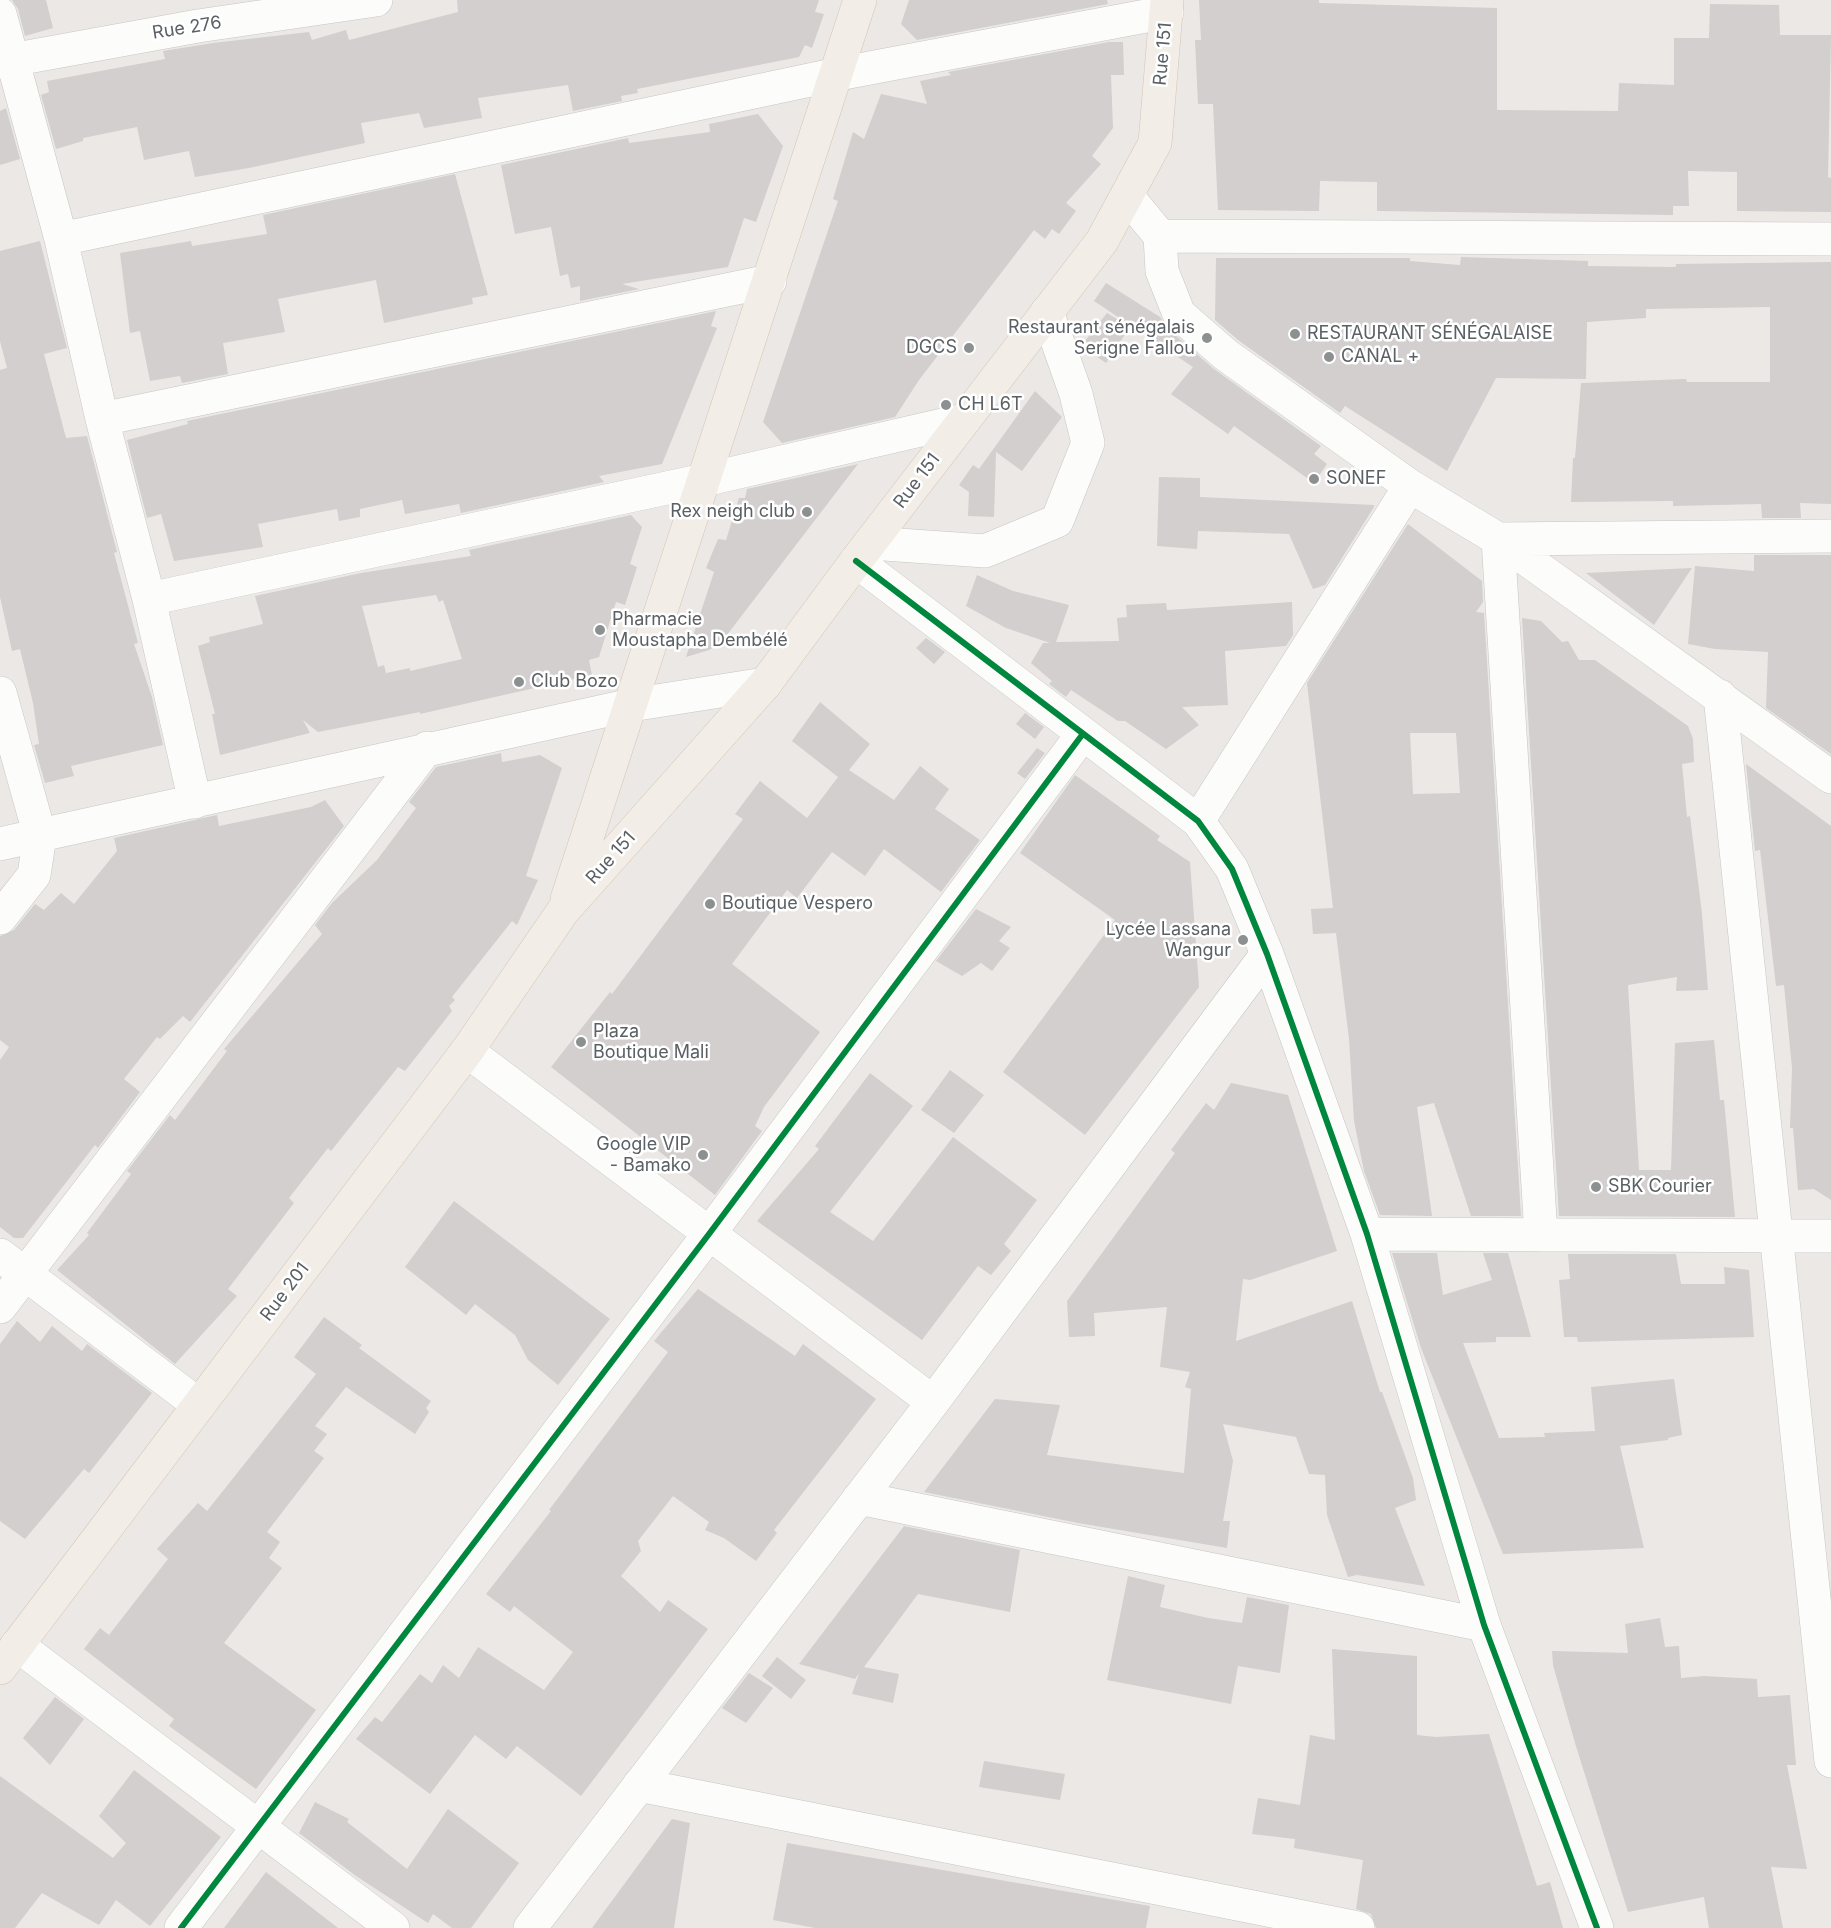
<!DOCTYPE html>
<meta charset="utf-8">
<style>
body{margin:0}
canvas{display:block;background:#ebe8e5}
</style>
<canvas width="1831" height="1928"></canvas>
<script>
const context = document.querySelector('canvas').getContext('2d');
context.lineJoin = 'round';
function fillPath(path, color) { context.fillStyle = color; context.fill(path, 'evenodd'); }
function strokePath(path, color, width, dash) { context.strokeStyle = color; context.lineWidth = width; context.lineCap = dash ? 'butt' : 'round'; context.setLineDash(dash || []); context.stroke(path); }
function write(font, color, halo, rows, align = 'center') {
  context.font = font + ' Inter,sans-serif'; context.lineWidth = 5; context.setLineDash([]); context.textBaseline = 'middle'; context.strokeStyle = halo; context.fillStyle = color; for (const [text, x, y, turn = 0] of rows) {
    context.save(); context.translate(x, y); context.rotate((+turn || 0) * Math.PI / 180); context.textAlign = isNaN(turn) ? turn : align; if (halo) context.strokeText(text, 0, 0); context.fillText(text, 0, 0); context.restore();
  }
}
fillPath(new Path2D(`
 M 12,0 L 46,0 L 53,28 L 25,36 L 18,9 Z
 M 457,0 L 819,0 L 815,12 L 824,14 L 812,48 L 805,45 L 799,57 L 637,89 L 638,93 L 621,96 L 622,101 L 573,111 L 568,85 L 478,98 L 482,118 L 424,128 L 419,113 L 361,123 L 365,143 L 249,168 L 195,177 L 189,151 L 144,160 L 137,127 L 83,138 L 83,141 L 56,149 L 41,95 L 49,92 L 47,81 L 165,59 L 163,51 L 213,43 L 309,32 L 312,40 L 346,30 L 349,40 L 458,12 Z
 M 909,0 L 1107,0 L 1108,4 L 917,40 L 901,24 Z
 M 1199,0 L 1319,0 L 1319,3 L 1497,8 L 1497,110 L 1618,111 L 1619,83 L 1674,85 L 1674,38 L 1709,38 L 1710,4 L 1779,5 L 1780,35 L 1831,35 L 1828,177 L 1831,178 L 1831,212 L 1737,211 L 1737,172 L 1688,171 L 1689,206 L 1673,206 L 1673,215 L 1377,211 L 1377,182 L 1320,181 L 1319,211 L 1218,210 L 1213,104 L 1198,104 L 1195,40 L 1201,40 Z
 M 1109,42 L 1123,42 L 1124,75 L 1111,75 L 1113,128 L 1092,156 L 1101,164 L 1066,203 L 1076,211 L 1059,234 L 1052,229 L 1045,239 L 1034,230 L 919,380 L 895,417 L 782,443 L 763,422 L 838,201 L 833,199 L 853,132 L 864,139 L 881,94 L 927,104 L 920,81 L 951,75 L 948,72 Z
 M 6,108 L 20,159 L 0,165 L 0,111 Z
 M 758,114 L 783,146 L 756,222 L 744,218 L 728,267 L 622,284 L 639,289 L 580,301 L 580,286 L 571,288 L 568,274 L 560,276 L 551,227 L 515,234 L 501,165 L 628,138 L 629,143 L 710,132 L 709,124 Z
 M 455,174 L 488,295 L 472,298 L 473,304 L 384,323 L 376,280 L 278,299 L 285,332 L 223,343 L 228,374 L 182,383 L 180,376 L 150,381 L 140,331 L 130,333 L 120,253 L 191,241 L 192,246 L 267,234 L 263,215 Z
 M 40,241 L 67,348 L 44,354 L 66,438 L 87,436 L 117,552 L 114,553 L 138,643 L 134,644 L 152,697 L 163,745 L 71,766 L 74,776 L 45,783 L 34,745 L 39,744 L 33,703 L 20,649 L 12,651 L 0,597 L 0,370 L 7,368 L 0,341 L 0,251 Z
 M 1461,257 L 1588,261 L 1588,266 L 1676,267 L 1676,264 L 1831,262 L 1831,504 L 1800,503 L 1801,518 L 1762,518 L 1761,504 L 1673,506 L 1673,501 L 1571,502 L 1573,458 L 1575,458 L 1581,383 L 1686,379 L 1687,382 L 1770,382 L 1770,307 L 1646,309 L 1646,318 L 1587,322 L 1586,379 L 1496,378 L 1447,471 L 1345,406 L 1340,413 L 1238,340 L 1215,320 L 1216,258 L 1410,258 L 1410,261 L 1460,265 Z
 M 1106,283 L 1160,317 L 1167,328 L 1214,369 L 1321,446 L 1314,454 L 1327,464 L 1314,483 L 1234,426 L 1228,434 L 1171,394 L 1193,367 L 1094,301 Z
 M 716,311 L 711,326 L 717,328 L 662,464 L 599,476 L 604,482 L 461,513 L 459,504 L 405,514 L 402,500 L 360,509 L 360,517 L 339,521 L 337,509 L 258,524 L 263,547 L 174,561 L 161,514 L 147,518 L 127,440 L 188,424 L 187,421 Z
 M 1107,313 L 1130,327 L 1106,363 L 1081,346 Z
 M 1035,391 L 1062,417 L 1022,471 L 996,452 L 994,517 L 968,516 L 969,492 L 959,485 L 973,465 L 979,469 Z
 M 858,464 L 720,644 L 709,650 L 686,657 L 714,572 L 706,568 L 718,539 L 726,540 L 739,498 L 745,498 L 747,489 Z
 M 1159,477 L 1200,478 L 1200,497 L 1374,505 L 1374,507 L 1325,585 L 1313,589 L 1289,534 L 1198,531 L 1197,549 L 1157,546 Z
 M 631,515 L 642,527 L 630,564 L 637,567 L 625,605 L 616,602 L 599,657 L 589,660 L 592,675 L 420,714 L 420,712 L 318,732 L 303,720 L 310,733 L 220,755 L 212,714 L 215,714 L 198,646 L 210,642 L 209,637 L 263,624 L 255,596 L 361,573 L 471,556 L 469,550 ZM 436,595 L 439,602 L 443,600 L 462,659 L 410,671 L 410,668 L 386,673 L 384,665 L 378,667 L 362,606 Z
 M 1408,524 L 1482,581 L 1483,602 L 1476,612 L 1484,613 L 1521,1216 L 1471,1216 L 1434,1103 L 1417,1107 L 1432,1216 L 1380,1215 L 1364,1171 L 1354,1121 L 1349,1039 L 1336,933 L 1313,934 L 1311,909 L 1333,908 L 1307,683 ZM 1410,733 L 1456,733 L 1460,793 L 1413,794 Z
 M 1754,555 L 1831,555 L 1831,754 L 1766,708 L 1768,652 L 1715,649 L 1688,644 L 1695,566 L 1754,571 Z
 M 1692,568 L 1654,625 L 1586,573 Z
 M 977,575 L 1013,591 L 1069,605 L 1056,642 L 1119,641 L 1117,618 L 1127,617 L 1126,605 L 1166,603 L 1167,610 L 1292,602 L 1293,635 L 1286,646 L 1225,651 L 1228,705 L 1182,707 L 1199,725 L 1166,749 L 1125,721 L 1118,721 L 1071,690 L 1066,697 L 1049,684 L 1052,681 L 1031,663 L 1043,643 L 1050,643 L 1006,628 L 966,606 Z
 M 1522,618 L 1541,621 L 1562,642 L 1568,641 L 1579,660 L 1595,660 L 1688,726 L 1693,739 L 1694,762 L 1682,764 L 1687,817 L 1690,816 L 1702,914 L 1708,990 L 1676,991 L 1677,977 L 1628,985 L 1639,1170 L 1671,1170 L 1675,1043 L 1714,1040 L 1720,1100 L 1724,1100 L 1735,1217 L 1559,1216 Z
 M 926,638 L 945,652 L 934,664 L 916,648 Z
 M 820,702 L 870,744 L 849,770 L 894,800 L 920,766 L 949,789 L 935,809 L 980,840 L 941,892 L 884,849 L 865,876 L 832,852 L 797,898 L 787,890 L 732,964 L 820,1032 L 764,1107 L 755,1126 L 762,1131 L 715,1195 L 551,1067 L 610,992 L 612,994 L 743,819 L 735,814 L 760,781 L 807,818 L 838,777 L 792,741 Z
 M 1025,713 L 1044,727 L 1035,739 L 1016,724 Z
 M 1037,748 L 1045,753 L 1025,779 L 1017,773 Z
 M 501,753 L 502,762 L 540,755 L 562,768 L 526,876 L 538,880 L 517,925 L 512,921 L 452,997 L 455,1000 L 449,1006 L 452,1011 L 405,1071 L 398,1067 L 331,1151 L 328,1148 L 289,1198 L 294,1203 L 228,1289 L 237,1296 L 175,1364 L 57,1270 L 89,1235 L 87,1233 L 131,1174 L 127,1171 L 170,1115 L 175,1120 L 227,1051 L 224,1049 L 322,934 L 315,925 L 332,903 L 377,860 L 416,808 L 409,802 L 436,767 Z
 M 1746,764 L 1831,826 L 1831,1200 L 1814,1189 L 1798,1190 L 1793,1128 L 1790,1128 L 1792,1068 L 1784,985 L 1776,986 L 1760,850 L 1755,851 Z
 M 1075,775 L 1160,836 L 1157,840 L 1190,862 L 1199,987 L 1085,1135 L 1003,1072 L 1115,920 L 1020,853 Z
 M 325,800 L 344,826 L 190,1022 L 183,1016 L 160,1039 L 157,1037 L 124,1079 L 140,1092 L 98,1148 L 95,1145 L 23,1238 L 14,1238 L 0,1227 L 0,1060 L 9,1047 L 0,1040 L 0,936 L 14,930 L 35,904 L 44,910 L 61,893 L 74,904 L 117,851 L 114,838 L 217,815 L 219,826 L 311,807 Z
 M 976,909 L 1011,927 L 999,941 L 1010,948 L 992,971 L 981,963 L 962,976 L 936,961 Z
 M 950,1070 L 984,1095 L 954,1133 L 921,1110 Z
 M 870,1073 L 913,1106 L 830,1212 L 873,1241 L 953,1137 L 1037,1200 L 1004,1244 L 1011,1251 L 991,1275 L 978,1266 L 922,1340 L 757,1221 L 819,1149 L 815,1146 Z
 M 1231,1083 L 1288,1095 L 1337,1251 L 1250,1280 L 1243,1279 L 1236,1341 L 1352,1301 L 1380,1392 L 1382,1392 L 1413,1478 L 1416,1500 L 1395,1508 L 1425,1586 L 1357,1575 L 1348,1577 L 1327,1515 L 1325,1475 L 1309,1474 L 1296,1437 L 1223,1424 L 1233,1461 L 1223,1521 L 1230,1521 L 1227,1548 L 1078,1523 L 924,1492 L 995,1399 L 1060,1405 L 1047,1455 L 1184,1473 L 1191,1389 L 1185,1387 L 1190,1372 L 1160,1367 L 1167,1307 L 1094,1313 L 1095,1336 L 1069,1337 L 1067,1301 L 1175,1153 L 1171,1150 L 1206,1103 L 1214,1110 Z
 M 454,1201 L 610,1319 L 558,1385 L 528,1360 L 515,1335 L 475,1304 L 466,1315 L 405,1267 Z
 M 1392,1253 L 1437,1253 L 1443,1295 L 1492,1280 L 1483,1253 L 1508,1253 L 1531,1337 L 1496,1337 L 1496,1342 L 1463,1343 L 1499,1438 L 1545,1437 L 1544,1433 L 1595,1431 L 1591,1387 L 1674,1379 L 1682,1435 L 1668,1438 L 1668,1440 L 1620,1446 L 1644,1548 L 1503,1554 L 1421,1348 Z
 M 1568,1254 L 1676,1254 L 1681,1284 L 1725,1284 L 1724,1267 L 1749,1270 L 1754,1337 L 1578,1342 L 1577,1337 L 1564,1337 L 1559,1280 L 1570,1279 Z
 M 698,1289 L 795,1356 L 803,1344 L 876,1399 L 774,1530 L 777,1533 L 756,1561 L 724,1538 L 705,1530 L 709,1522 L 673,1496 L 638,1541 L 641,1551 L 621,1576 L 660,1612 L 668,1600 L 708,1629 L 581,1796 L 517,1746 L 506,1759 L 475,1735 L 430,1794 L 356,1739 L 375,1717 L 382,1722 L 420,1674 L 432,1683 L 443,1665 L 459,1678 L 478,1647 L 544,1690 L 573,1652 L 514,1606 L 510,1612 L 486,1594 L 551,1511 L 549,1510 L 668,1352 L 654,1341 Z
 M 324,1317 L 362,1345 L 359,1348 L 431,1401 L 426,1408 L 429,1412 L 415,1434 L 346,1387 L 315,1426 L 327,1434 L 314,1451 L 324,1458 L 267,1532 L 280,1542 L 269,1558 L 282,1568 L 224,1643 L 316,1710 L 256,1789 L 169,1726 L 174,1719 L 84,1649 L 100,1628 L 109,1635 L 168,1559 L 157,1549 L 198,1503 L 207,1511 L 316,1374 L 294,1357 Z
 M 17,1321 L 40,1342 L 52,1326 L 82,1351 L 87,1344 L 152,1393 L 89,1473 L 84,1469 L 25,1539 L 0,1521 L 0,1344 Z
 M 904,1526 L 1020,1550 L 1010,1612 L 918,1594 L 864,1667 L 899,1674 L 893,1703 L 852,1694 L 859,1673 L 855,1679 L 799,1664 Z
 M 1128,1576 L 1165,1585 L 1160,1607 L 1208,1618 L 1242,1623 L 1247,1597 L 1289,1605 L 1280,1673 L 1238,1666 L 1231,1704 L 1107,1680 Z
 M 1660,1618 L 1665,1647 L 1679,1646 L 1681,1678 L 1704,1676 L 1757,1679 L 1758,1697 L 1790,1695 L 1796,1765 L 1787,1765 L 1807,1869 L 1771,1867 L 1783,1928 L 1709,1928 L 1704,1897 L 1628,1912 L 1575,1743 L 1553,1665 L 1552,1651 L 1628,1653 L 1625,1624 Z
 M 1332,1649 L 1417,1656 L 1417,1735 L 1436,1737 L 1489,1734 L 1537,1886 L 1550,1882 L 1563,1928 L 1376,1928 L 1371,1914 L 1356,1909 L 1363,1860 L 1294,1848 L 1295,1839 L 1252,1834 L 1258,1798 L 1300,1805 L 1310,1735 L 1335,1740 Z
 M 777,1657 L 806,1680 L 791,1699 L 762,1676 Z
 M 749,1673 L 773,1688 L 746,1723 L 722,1708 Z
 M 55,1697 L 84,1719 L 50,1765 L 23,1738 Z
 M 984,1761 L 1065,1774 L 1060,1800 L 979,1787 Z
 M 134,1770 L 221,1837 L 150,1926 L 116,1900 L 99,1925 L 42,1893 L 15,1928 L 0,1928 L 0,1776 L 113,1858 L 126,1843 L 99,1816 Z
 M 315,1802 L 349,1819 L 347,1822 L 407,1869 L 448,1809 L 519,1863 L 471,1928 L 452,1928 L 433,1914 L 428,1923 L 356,1876 L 299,1833 Z
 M 672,1819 L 690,1823 L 674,1928 L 592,1928 Z
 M 787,1843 L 1150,1906 L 1146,1928 L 815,1928 L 773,1920 Z
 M 266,1872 L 338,1928 L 224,1928 Z`), '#d2cfce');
const minor = new Path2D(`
 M 0,14 L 61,239 L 102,419 L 149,599 L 195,802
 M 0,62 L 198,26 L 376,0
 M 1127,196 L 1160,236 L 1162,271 L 1179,314 L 1226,355 L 1410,486 L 1498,539 L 1831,777
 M 1160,236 L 1831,239
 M 61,239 L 838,74 L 1167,12
 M 102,419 L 770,281
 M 870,543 L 985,551 L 1057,521 L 1088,443 L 1076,394 L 1047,312
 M 856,561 L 1198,821 L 1232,869 L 1267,954 L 1367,1234 L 1484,1625 L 1597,1928
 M 149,599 L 704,480 L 964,420
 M 0,693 L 40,836 L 34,875 L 0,918
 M 1720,696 L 1831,1761
 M 1198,821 L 1410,486
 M 0,844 L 631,705 L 765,684
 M 467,1051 L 933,1402
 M 1367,1234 L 1831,1236
 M 1541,1235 L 1498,539 L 1831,536
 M 0,1255 L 199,1405
 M 0,1307 L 427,748
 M 859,1498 L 1484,1625
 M 17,1645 L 393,1928
 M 639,1785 L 1358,1928
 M 181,1928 L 709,1234 L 1082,735
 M 530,1928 L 933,1402 L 1267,954`);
const major = new Path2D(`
 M 567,899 L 860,0
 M 0,1668 L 467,1051 L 563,911 L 765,684 L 856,561 L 1102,241 L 1155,143 L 1167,0`);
strokePath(minor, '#c6c6c6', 34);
strokePath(major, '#d5c4b1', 34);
strokePath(minor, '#fcfcfb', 33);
strokePath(major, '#f2eee7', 33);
strokePath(new Path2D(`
 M 856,561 L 1198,821 L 1232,869 L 1267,954 L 1367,1234 L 1484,1625 L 1597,1928
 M 181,1928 L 709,1234 L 1082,735`), '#00873e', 6);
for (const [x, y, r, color] of [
 [1295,334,6,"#8d9091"],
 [1207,338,6,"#8d9091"],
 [969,348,6,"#8d9091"],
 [1329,357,6,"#8d9091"],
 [946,405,6,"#8d9091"],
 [1314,479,6,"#8d9091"],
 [807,512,6,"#8d9091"],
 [600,630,6,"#8d9091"],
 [519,682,6,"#8d9091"],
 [710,904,6,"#8d9091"],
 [1243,940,6,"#8d9091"],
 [581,1042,6,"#8d9091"],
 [703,1155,6,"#8d9091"],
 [1596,1187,6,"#8d9091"]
]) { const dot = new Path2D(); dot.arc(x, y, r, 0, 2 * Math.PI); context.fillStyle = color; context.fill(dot); strokePath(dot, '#fff', 2); }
write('18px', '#5a6064', '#fff', [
 ["Rue 276",187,28,-9],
 ["Rue 151",1163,54,-85],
 ["Rue 151",917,481,-53],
 ["Rue 151",611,858,-48],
 ["Rue 201",285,1292,-53]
]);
write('18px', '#5a6064', '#fff', [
 ["Restaurant sénégalais",1195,328,"right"],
 ["Serigne Fallou",1195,349,"right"],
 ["RESTAURANT SÉNÉGALAISE",1307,334],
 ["DGCS",957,348,"right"],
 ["CANAL +",1341,357],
 ["CH L6T",958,405],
 ["SONEF",1326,479],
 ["Rex neigh club",795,512,"right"],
 ["Pharmacie",612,620],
 ["Moustapha Dembélé",612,641],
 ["Club Bozo",531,682],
 ["Boutique Vespero",722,904],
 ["Lycée Lassana",1231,930,"right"],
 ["Wangur",1231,951,"right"],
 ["Plaza",593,1032],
 ["Boutique Mali",593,1053],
 ["Google VIP",691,1145,"right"],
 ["- Bamako",691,1166,"right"],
 ["SBK Courier",1608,1187]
], 'left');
</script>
